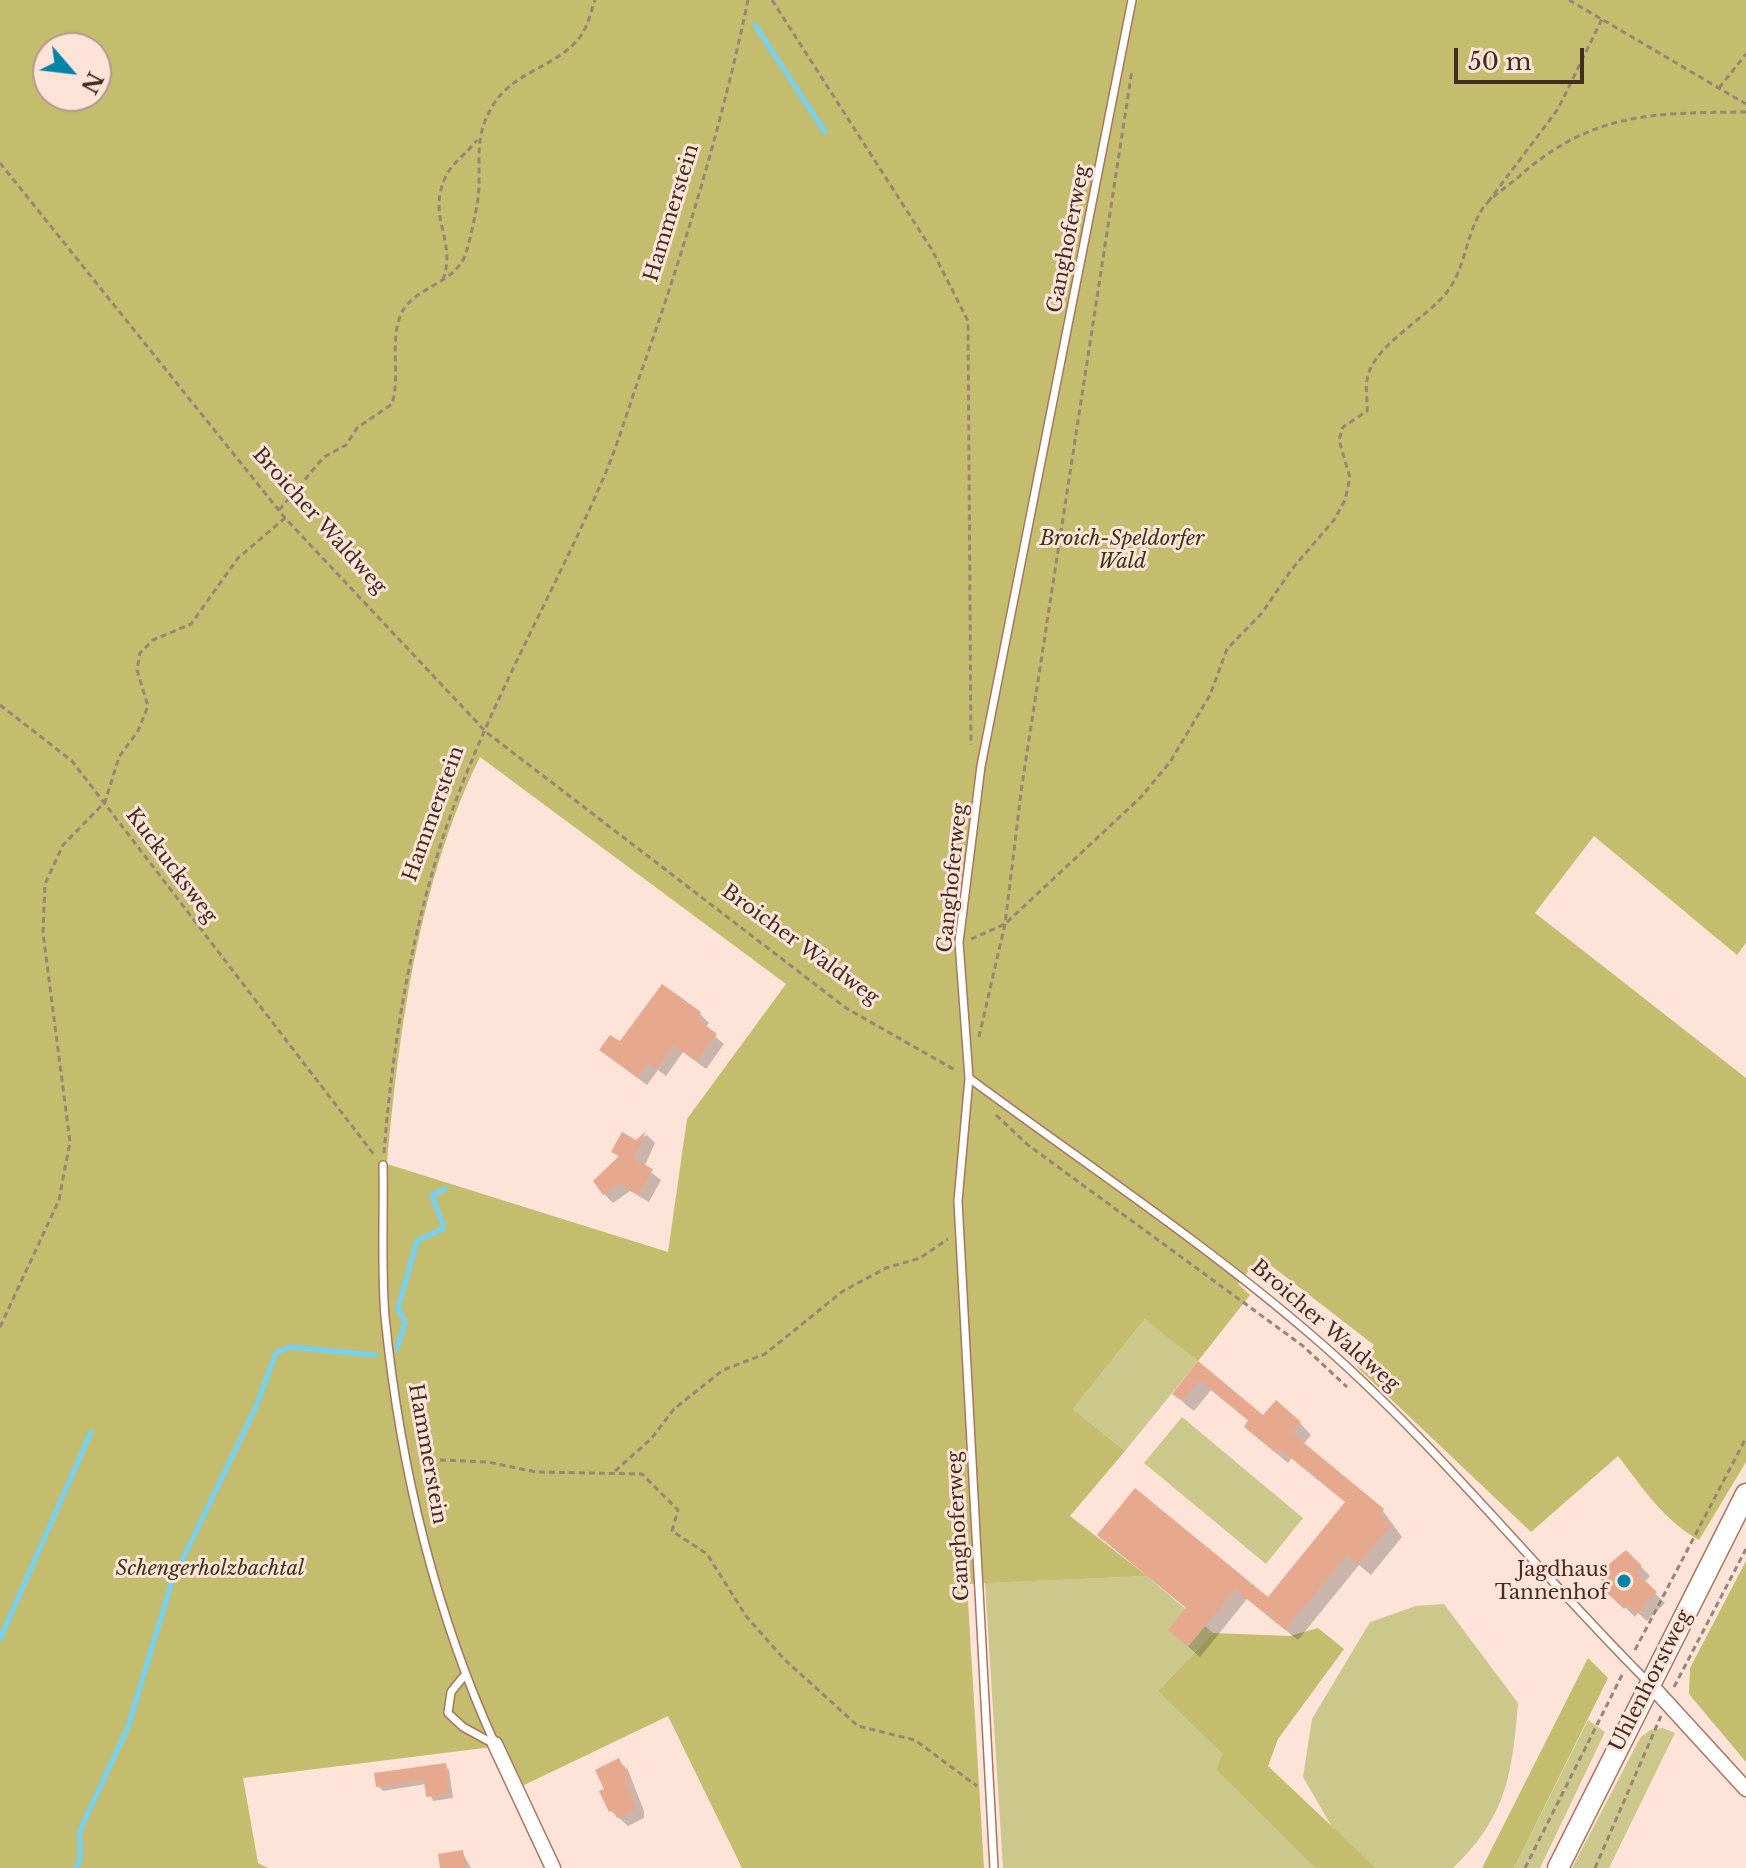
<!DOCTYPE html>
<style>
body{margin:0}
#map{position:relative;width:1746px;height:1868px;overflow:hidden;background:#fde3d8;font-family:"Libre Baskerville",serif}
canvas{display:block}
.north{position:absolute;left:32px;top:32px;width:80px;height:80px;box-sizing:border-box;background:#fde3d8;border:2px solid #b39a8f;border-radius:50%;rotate:118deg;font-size:22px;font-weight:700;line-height:32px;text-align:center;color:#442c21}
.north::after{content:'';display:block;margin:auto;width:28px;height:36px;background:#0084a7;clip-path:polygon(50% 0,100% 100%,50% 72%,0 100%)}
.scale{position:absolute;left:1454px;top:48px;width:130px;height:36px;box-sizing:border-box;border:4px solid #442c21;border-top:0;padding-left:10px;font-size:24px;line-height:28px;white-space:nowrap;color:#442c21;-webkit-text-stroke:6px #fde3d8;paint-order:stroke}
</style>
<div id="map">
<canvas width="1746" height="1868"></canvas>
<div class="north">N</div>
<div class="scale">50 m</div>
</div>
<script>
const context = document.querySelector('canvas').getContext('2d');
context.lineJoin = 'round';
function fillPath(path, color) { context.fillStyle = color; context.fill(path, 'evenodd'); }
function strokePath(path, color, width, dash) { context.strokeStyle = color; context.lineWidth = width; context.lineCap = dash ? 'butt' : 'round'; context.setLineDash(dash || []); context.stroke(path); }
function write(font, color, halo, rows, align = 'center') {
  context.font = font + ' "Libre Baskerville",serif'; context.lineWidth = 6; context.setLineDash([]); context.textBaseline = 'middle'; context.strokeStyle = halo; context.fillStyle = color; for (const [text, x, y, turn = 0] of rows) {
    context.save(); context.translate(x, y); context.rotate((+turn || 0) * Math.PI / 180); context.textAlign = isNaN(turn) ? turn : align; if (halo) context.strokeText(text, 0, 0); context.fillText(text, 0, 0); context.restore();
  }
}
fillPath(new Path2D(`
 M 1146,1318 L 1198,1361 L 1125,1451 L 1073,1409 Z
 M 1182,1417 L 1303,1518 L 1266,1564 L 1144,1463 Z
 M 1147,1576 L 1213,1633 L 1158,1691 L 1222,1754 L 1218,1770 L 1315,1868 L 1003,1868 L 985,1583 Z
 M 1444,1604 L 1518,1703 C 1512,1775 1507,1816 1453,1868 L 1376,1868 L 1332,1827 L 1303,1777 L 1312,1719 L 1370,1622 L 1416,1606 Z
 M 1588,1720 L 1605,1732 L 1540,1868 L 1514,1868 Z
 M 1663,1728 L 1675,1733 L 1609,1868 L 1572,1868 L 1640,1738 L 1650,1730 Z`), '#ccc88b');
fillPath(new Path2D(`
 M 0,0 L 1746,0 L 1746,943 L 1737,955 L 1594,836 L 1535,913 L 1746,1078 L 1746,1462 L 1699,1540 C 1664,1521 1642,1487 1618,1456 L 1531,1532 L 1357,1367 L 1374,1345 L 1260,1257 L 1238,1284 L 1250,1295 L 1198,1361 L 1145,1319 L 1073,1409 L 1125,1451 L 1070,1516 L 1147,1576 L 967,1584 L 984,1868 L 742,1868 L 668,1716 L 520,1787 L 500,1746 L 243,1778 L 258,1863 L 268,1868 L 0,1868 ZM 48,48 L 96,48 L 96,96 L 48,96 ZM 480,757 L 786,984 L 687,1119 L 668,1252 L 387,1164 C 399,1029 419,880 480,757 Z
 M 1746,1561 L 1746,1762 L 1689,1694 L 1690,1668 Z
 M 1318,1628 L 1344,1649 L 1278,1739 L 1268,1766 L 1376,1868 L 1315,1868 L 1217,1770 L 1222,1754 L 1158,1691 L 1213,1633 L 1290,1636 Z
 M 1588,1658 L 1608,1678 L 1514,1868 L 1482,1868 Z`), '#c3bd6d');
fillPath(new Path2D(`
 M 663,986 L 700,1014 L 709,1023 L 705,1028 L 724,1044 L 706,1069 L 683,1052 L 666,1076 L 658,1070 L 647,1085 L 611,1058 Z
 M 647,1135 L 655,1143 L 644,1167 L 661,1180 L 649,1202 L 630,1191 L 613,1203 L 604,1194 L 620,1158 L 614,1151 Z
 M 1198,1363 L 1264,1417 L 1300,1423 L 1311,1435 L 1303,1445 L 1383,1511 L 1402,1537 L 1371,1575 L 1359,1565 L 1298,1640 L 1247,1599 L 1200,1657 L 1182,1641 L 1188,1609 L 1111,1546 L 1268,1600 L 1347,1503 L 1292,1458 L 1288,1463 L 1258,1438 L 1250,1422 L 1211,1390 L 1194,1411 L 1186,1405 L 1175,1393 Z
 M 1626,1552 L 1650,1576 L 1644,1583 L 1665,1603 L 1647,1621 L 1638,1613 L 1635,1617 L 1609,1592 Z
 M 619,1761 L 628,1770 L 644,1811 L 644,1818 L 628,1826 L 611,1811 Z
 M 445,1765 L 449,1770 L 453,1798 L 433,1801 L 426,1784 L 383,1791 L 378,1786 Z
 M 462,1852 L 471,1868 L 442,1868 Z`), '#0003');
strokePath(new Path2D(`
 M 755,25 L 825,132
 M 397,1349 L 405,1322 L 398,1308 L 417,1241 L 444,1228 L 432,1195 L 445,1189
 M 0,1639 L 91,1432
 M 76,1868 L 80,1860 L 80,1830 L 128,1727 L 172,1581 L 255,1409 L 276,1353 L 290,1347 L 375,1355`), '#73d1f5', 5);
fillPath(new Path2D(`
 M 662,984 L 701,1012 L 697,1019 L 717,1034 L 696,1061 L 674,1045 L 657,1069 L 648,1063 L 638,1078 L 599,1050 L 610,1035 L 620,1041 Z
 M 646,1131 L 634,1159 L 653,1169 L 639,1195 L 619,1183 L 603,1195 L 593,1181 L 619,1156 L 611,1152 L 622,1132 L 636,1140 Z
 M 1198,1361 L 1263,1415 L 1276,1400 L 1301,1422 L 1292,1433 L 1384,1509 L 1380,1515 L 1392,1524 L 1358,1565 L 1347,1555 L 1285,1630 L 1235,1589 L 1188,1647 L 1168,1630 L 1186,1608 L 1097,1535 L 1135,1488 L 1268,1597 L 1345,1502 L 1280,1449 L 1276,1453 L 1244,1427 L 1248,1420 L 1199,1380 L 1182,1401 L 1172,1394 Z
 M 1626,1550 L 1642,1566 L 1636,1572 L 1657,1592 L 1637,1614 L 1628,1605 L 1624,1609 L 1606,1592 L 1610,1588 L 1596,1575 Z
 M 619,1758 L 629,1779 L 626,1781 L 636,1809 L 617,1818 L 613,1810 L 609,1812 L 599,1791 L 604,1789 L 595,1770 Z
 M 446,1763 L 449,1794 L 426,1797 L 424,1780 L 376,1787 L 374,1773 Z
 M 463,1850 L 466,1868 L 440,1868 L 438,1854 Z`), '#e6a98e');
const lane = new Path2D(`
 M 969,1078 C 1082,1162 1202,1241 1309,1333 C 1432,1438 1533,1567 1647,1681
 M 383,1165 C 384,1215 381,1267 385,1317 C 400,1465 433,1608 495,1744
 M 464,1676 L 451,1692 L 448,1713 L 463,1727 L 494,1744
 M 994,1868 L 958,1201 L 969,1078 L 959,942 L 981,766 L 1132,0`);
const street = new Path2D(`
 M 1649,1683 L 1746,1789
 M 495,1744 L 553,1868`);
const secondary = new Path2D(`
 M 1558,1868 L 1746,1494`);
strokePath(lane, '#ad745b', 10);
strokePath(street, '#ad745b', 17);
strokePath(secondary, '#ad745b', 23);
strokePath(new Path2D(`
 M 772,0 L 932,250 L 968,321 L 971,745
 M 1569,0 L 1746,104
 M 1719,88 L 1746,54
 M 0,163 L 285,518 L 486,732 L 846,1008 L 955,1070
 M 1488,202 L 1558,109 L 1602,19
 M 443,280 C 457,240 427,219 445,178 C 452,162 467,154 477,140
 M 279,510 L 324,457 L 346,445 L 357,428 L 392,404 C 401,374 389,343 401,314 C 413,287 456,284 466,253 C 471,236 475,217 478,199 C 482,163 472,140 493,105 C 514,70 560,67 582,34 C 588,25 591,11 595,0
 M 0,705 L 72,761 L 375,1156
 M 971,939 L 1005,924 L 1141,797 L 1170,762 L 1210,695 L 1227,649 L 1262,613 L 1292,569 L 1334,520 L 1345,500 L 1350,478 L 1339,440 L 1343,427 L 1367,411 C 1368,401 1365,390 1367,380 C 1371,347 1426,319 1447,292 C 1466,267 1466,233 1483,208 C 1490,198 1505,188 1515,180 C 1590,112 1650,113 1746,112
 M 979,1037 L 1005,924 L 1022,785 L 1132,70
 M 996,1115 L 1028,1145 L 1303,1346 L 1347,1387
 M 384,1153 C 392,1051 408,952 438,853 C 478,723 549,604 603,479 C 619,442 630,402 644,364 C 686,244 722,124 748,0
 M 0,1327 L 59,1200 L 70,1142 L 43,933 L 45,884 L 63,845 L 105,802 L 119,757 L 138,731 L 148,706 L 137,670 L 140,653 L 153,640 L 191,624 L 238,558 L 285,518
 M 420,1459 L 488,1462 L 536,1472 L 642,1474 L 678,1510 L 672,1531 L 707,1554 L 746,1616 L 784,1659 L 858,1726 L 915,1740 L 977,1786
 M 615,1471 L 651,1439 L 674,1409 L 723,1370 L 765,1354 L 843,1291 L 886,1268 L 920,1258 L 948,1239
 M 1635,1650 L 1746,1438
 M 1674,1687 L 1746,1549
 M 1525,1868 L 1622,1675
 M 1595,1868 L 1661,1716`), '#9c8378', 3, [6, 4]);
strokePath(lane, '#fff', 7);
strokePath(street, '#fff', 14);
strokePath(secondary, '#fff', 20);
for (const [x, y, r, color] of [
 [1624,1581,8,"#0084a7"]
]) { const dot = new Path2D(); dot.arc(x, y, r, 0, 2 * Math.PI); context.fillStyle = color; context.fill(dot); strokePath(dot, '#fde3d8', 3); }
write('20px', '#442c21', '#fde3d8', [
 ["Hammerstein",672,213,-73],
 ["Ganghoferweg",1069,239,-79],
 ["Broicher Waldweg",319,521,48],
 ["Hammerstein",434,814,-70],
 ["Kuckucksweg",171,866,53],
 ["Ganghoferweg",953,878,-84],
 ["Broicher Waldweg",800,945,36],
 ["Broicher Waldweg",1325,1326,41],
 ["Hammerstein",427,1454,80],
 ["Ganghoferweg",959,1526,-93],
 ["Uhlenhorstweg",1651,1681,-63]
]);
write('italic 20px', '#3a3714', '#fde3d8', [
 ["Broich-Speldorfer",1122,539],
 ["Wald",1122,562],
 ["Schengerholzbachtal",210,1569]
]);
write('20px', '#442c21', '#fde3d8', [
 ["Jagdhaus",1608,1570],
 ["Tannenhof",1608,1593]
], 'right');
</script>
